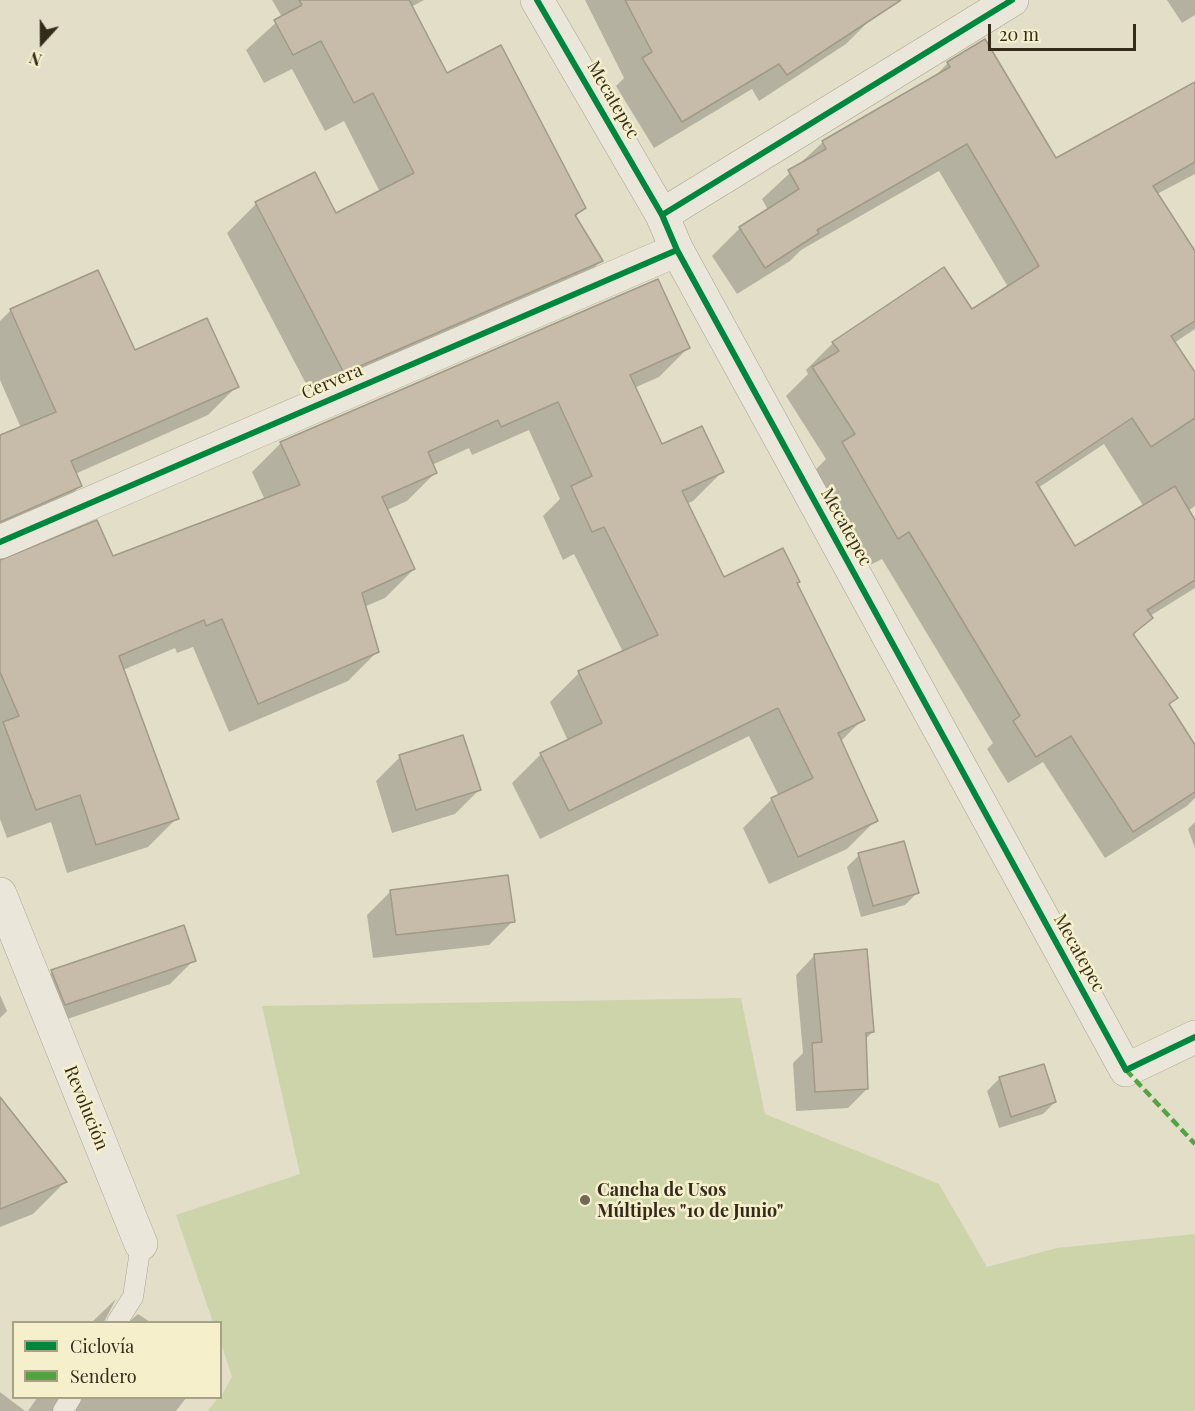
<!DOCTYPE html>
<meta charset="utf-8">
<style>
body{margin:0}
#map{position:relative;width:1195px;height:1411px;overflow:hidden;background:#e2dec8;font-family:"Playfair Display",serif}
canvas{display:block}
.legend{position:absolute;left:12px;top:1321px;width:210px;height:78px;box-sizing:border-box;background:#f5efcc;border:2px solid #a8a185;margin:0;padding:8px 10px;list-style:none;font-size:18px;color:#342b1b}
.legend li{display:flex;align-items:center;gap:12px;height:30px}
.legend b{width:30px;border:2px solid #a8a185}
.north{position:absolute;left:12px;top:12px;width:60px;height:60px;-webkit-text-stroke:4px #f5efcc;paint-order:stroke;rotate:201deg;font-size:16px;font-weight:700;line-height:24px;text-align:center;color:#342b1b}
.north::after{content:'';display:block;margin:auto;width:21px;height:27px;background:#342b1b;clip-path:polygon(50% 0,100% 100%,50% 72%,0 100%)}
.scale{position:absolute;left:988px;top:24px;width:148px;height:27px;box-sizing:border-box;border:3px solid #342b1b;border-top:0;padding-left:8px;font-size:18px;line-height:21px;white-space:nowrap;color:#342b1b;-webkit-text-stroke:4px #f5efcc;paint-order:stroke}
</style>
<div id="map">
<canvas width="1195" height="1411"></canvas>
<ul class="legend">
<li><b style="height:8px;background:#00873e"></b>Ciclovía</li>
<li><b style="height:8px;background:#53a440"></b>Sendero</li>
</ul>
<div class="north">N</div>
<div class="scale">20 m</div>
</div>
<script>
const context = document.querySelector('canvas').getContext('2d');
context.lineJoin = 'round';
function fillPath(path, color) { context.fillStyle = color; context.fill(path, 'evenodd'); }
function strokePath(path, color, width, dash) { context.strokeStyle = color; context.lineWidth = width; context.lineCap = dash ? 'butt' : 'round'; context.setLineDash(dash || []); context.stroke(path); }
function write(font, color, halo, rows, align = 'center') {
  context.font = font + ' "Playfair Display",serif'; context.lineWidth = 5; context.setLineDash([]); context.textBaseline = 'middle'; context.strokeStyle = halo; context.fillStyle = color; for (const [text, x, y, turn = 0] of rows) {
    context.save(); context.translate(x, y); context.rotate((+turn || 0) * Math.PI / 180); context.textAlign = isNaN(turn) ? turn : align; if (halo) context.strokeText(text, 0, 0); context.fillText(text, 0, 0); context.restore();
  }
}
fillPath(new Path2D(`
 M 741,998 L 765,1114 L 939,1184 L 987,1267 L 1057,1248 L 1195,1234 L 1195,1411 L 208,1411 L 218,1398 L 220,1398 L 232,1377 L 221,1343 L 220,1322 L 213,1322 L 176,1215 L 300,1174 L 262,1006 Z`), '#cdd4aa');
fillPath(new Path2D(`
 M 272,0 L 424,0 L 411,7 L 446,75 L 584,208 L 574,218 L 601,261 L 572,290 L 315,401 L 227,233 L 256,204 L 335,215 L 380,192 L 344,121 L 325,131 L 292,69 L 264,83 L 246,50 L 282,17 Z
 M 585,0 L 862,0 L 873,17 L 846,44 L 759,101 L 752,89 L 654,148 L 616,86 L 624,78 Z
 M 1167,0 L 1195,0 L 1195,15 L 1182,23 Z
 M 984,41 L 1055,160 L 1195,84 L 1195,174 L 1157,194 L 1195,253 L 1195,329 L 1174,343 L 1195,375 L 1195,506 L 1188,511 L 1195,523 L 1195,588 L 1150,616 L 1133,636 L 1176,698 L 1168,706 L 1195,748 L 1195,798 L 1187,806 L 1105,858 L 1043,762 L 1008,783 L 987,749 L 993,743 L 882,559 L 870,565 L 815,470 L 826,459 L 786,396 L 808,374 L 806,370 L 833,343 L 972,311 L 1008,287 L 939,171 L 801,250 L 790,261 L 737,294 L 712,256 L 740,228 L 768,210 L 762,199 L 823,142 L 931,80 L 948,63 ZM 1104,444 L 1144,507 L 1075,548 L 1038,488 Z
 M 97,272 L 134,352 L 237,386 L 208,415 L 75,474 L 80,486 L 52,515 L 0,537 L 0,436 L 21,428 L 0,380 L 0,321 L 10,311 Z
 M 688,348 L 659,377 L 634,388 L 662,446 L 722,472 L 693,501 L 686,504 L 723,579 L 796,584 L 863,719 L 840,742 L 876,820 L 847,849 L 769,884 L 743,828 L 772,799 L 779,796 L 749,736 L 540,839 L 512,783 L 541,754 L 568,741 L 550,702 L 579,673 L 623,652 L 574,554 L 563,560 L 543,516 L 560,499 L 529,430 L 472,455 L 469,448 L 432,465 L 436,472 L 407,501 L 387,510 L 414,569 L 385,598 L 364,607 L 377,652 L 348,681 L 229,732 L 193,647 L 177,653 L 175,648 L 123,670 L 177,818 L 148,847 L 67,873 L 51,822 L 7,838 L 0,819 L 0,562 L 112,558 L 265,500 L 252,472 L 281,443 Z
 M 400,757 L 479,790 L 455,814 L 392,833 L 376,781 Z
 M 1195,822 L 1195,848 L 1188,829 Z
 M 859,855 L 917,893 L 905,905 L 861,917 L 847,867 Z
 M 391,891 L 513,921 L 489,945 L 373,958 L 367,915 Z
 M 814,956 L 873,1032 L 864,1040 L 867,1089 L 848,1108 L 796,1111 L 793,1063 L 803,1053 L 796,975 Z
 M 194,960 L 170,984 L 41,1028 L 28,996 L 52,972 Z
 M 0,995 L 7,1011 L 0,1018 Z
 M 1043,1066 L 1055,1102 L 1043,1114 L 999,1128 L 987,1091 L 999,1079 Z
 M 0,1138 L 65,1182 L 33,1214 L 0,1227 Z
 M 116,1299 L 104,1322 L 92,1322 Z
 M 138,1314 L 150,1322 L 129,1322 Z
 M 0,1392 L 25,1411 L 0,1411 Z
 M 37,1398 L 186,1398 L 176,1411 L 28,1411 Z`), '#0003');
const building = new Path2D(`
 M 299,0 L 409,0 L 447,73 L 501,45 L 586,208 L 575,215 L 603,261 L 344,373 L 255,202 L 315,172 L 336,213 L 414,173 L 373,93 L 354,103 L 321,41 L 293,55 L 274,20 L 302,5 Z
 M 625,0 L 901,0 L 787,75 L 779,64 L 682,122 L 642,58 L 652,52 Z
 M 985,39 L 1056,158 L 1195,82 L 1195,162 L 1153,186 L 1195,251 L 1195,321 L 1171,336 L 1195,372 L 1195,418 L 1151,447 L 1132,418 L 1036,482 L 1075,546 L 1175,486 L 1195,520 L 1195,580 L 1147,610 L 1153,618 L 1133,634 L 1178,698 L 1169,704 L 1195,745 L 1195,792 L 1133,832 L 1071,736 L 1036,757 L 1013,721 L 1020,716 L 909,532 L 898,539 L 842,442 L 855,434 L 812,367 L 839,351 L 832,342 L 944,267 L 972,309 L 1039,266 L 967,144 L 817,230 L 819,233 L 765,268 L 739,227 L 799,189 L 788,170 L 826,149 L 822,141 L 950,67 L 947,62 Z
 M 98,270 L 135,350 L 207,318 L 239,387 L 71,461 L 82,486 L 0,522 L 0,435 L 56,412 L 10,309 Z
 M 658,279 L 690,348 L 630,375 L 662,444 L 702,426 L 724,472 L 682,491 L 724,577 L 783,548 L 800,582 L 797,583 L 865,720 L 838,733 L 878,821 L 798,857 L 771,798 L 813,778 L 778,708 L 569,811 L 540,753 L 602,723 L 578,671 L 658,635 L 604,527 L 592,532 L 571,486 L 592,476 L 558,402 L 501,427 L 498,420 L 428,452 L 437,473 L 382,497 L 415,569 L 362,593 L 379,652 L 258,704 L 222,619 L 206,626 L 204,620 L 119,656 L 179,819 L 96,845 L 80,795 L 36,810 L 3,722 L 19,716 L 0,672 L 0,560 L 97,520 L 113,556 L 300,485 L 280,442 Z
 M 463,735 L 481,790 L 416,810 L 399,755 Z
 M 904,841 L 919,893 L 873,906 L 858,853 Z
 M 508,875 L 515,922 L 396,935 L 390,890 Z
 M 184,925 L 196,961 L 65,1005 L 51,970 Z
 M 867,949 L 874,1032 L 866,1033 L 868,1089 L 815,1092 L 812,1043 L 822,1042 L 814,954 Z
 M 1044,1064 L 1056,1102 L 1011,1117 L 999,1077 Z
 M 0,1097 L 67,1182 L 0,1209 Z`);
fillPath(building, '#c6bca9');
strokePath(building, '#a29988', 1.5);
const service = new Path2D(`
 M 117,1322 L 133,1297 L 141,1244
 M 63,1411 L 71,1398`);
const minor = new Path2D(`
 M 537,0 L 662,215 L 677,250 L 1126,1070 L 1195,1037
 M 662,215 L 1012,0
 M 0,542 L 677,250
 M 0,894 L 141,1244`);
strokePath(service, '#a7a292', 21);
strokePath(minor, '#a7a292', 34);
strokePath(service, '#eae7da', 20);
strokePath(minor, '#eae7da', 33);
strokePath(new Path2D(`
 M 1126,1070 L 1195,1144`), '#53a440', 4.5, [9, 4.5]);
strokePath(new Path2D(`
 M 537,0 L 662,215 L 677,250 L 1126,1070 L 1195,1037
 M 662,215 L 1012,0
 M 0,542 L 677,250`), '#00873e', 6);
for (const [x, y, r, color] of [
 [585,1200,6,"#716a58"]
]) { const dot = new Path2D(); dot.arc(x, y, r, 0, 2 * Math.PI); context.fillStyle = color; context.fill(dot); strokePath(dot, '#f5efcc', 2); }
write('18px', '#342b1b', '#f5efcc', [
 ["Mecatepec",613,100,60],
 ["Cervera",332,382,-23],
 ["Mecatepec",846,527,61],
 ["Mecatepec",1079,953,61],
 ["Revolución",86,1108,68]
]);
write('bold 18px', '#342b1b', '#f5efcc', [
 ["Cancha de Usos",597,1190],
 ["Múltiples \"10 de Junio\"",597,1211]
], 'left');
</script>
